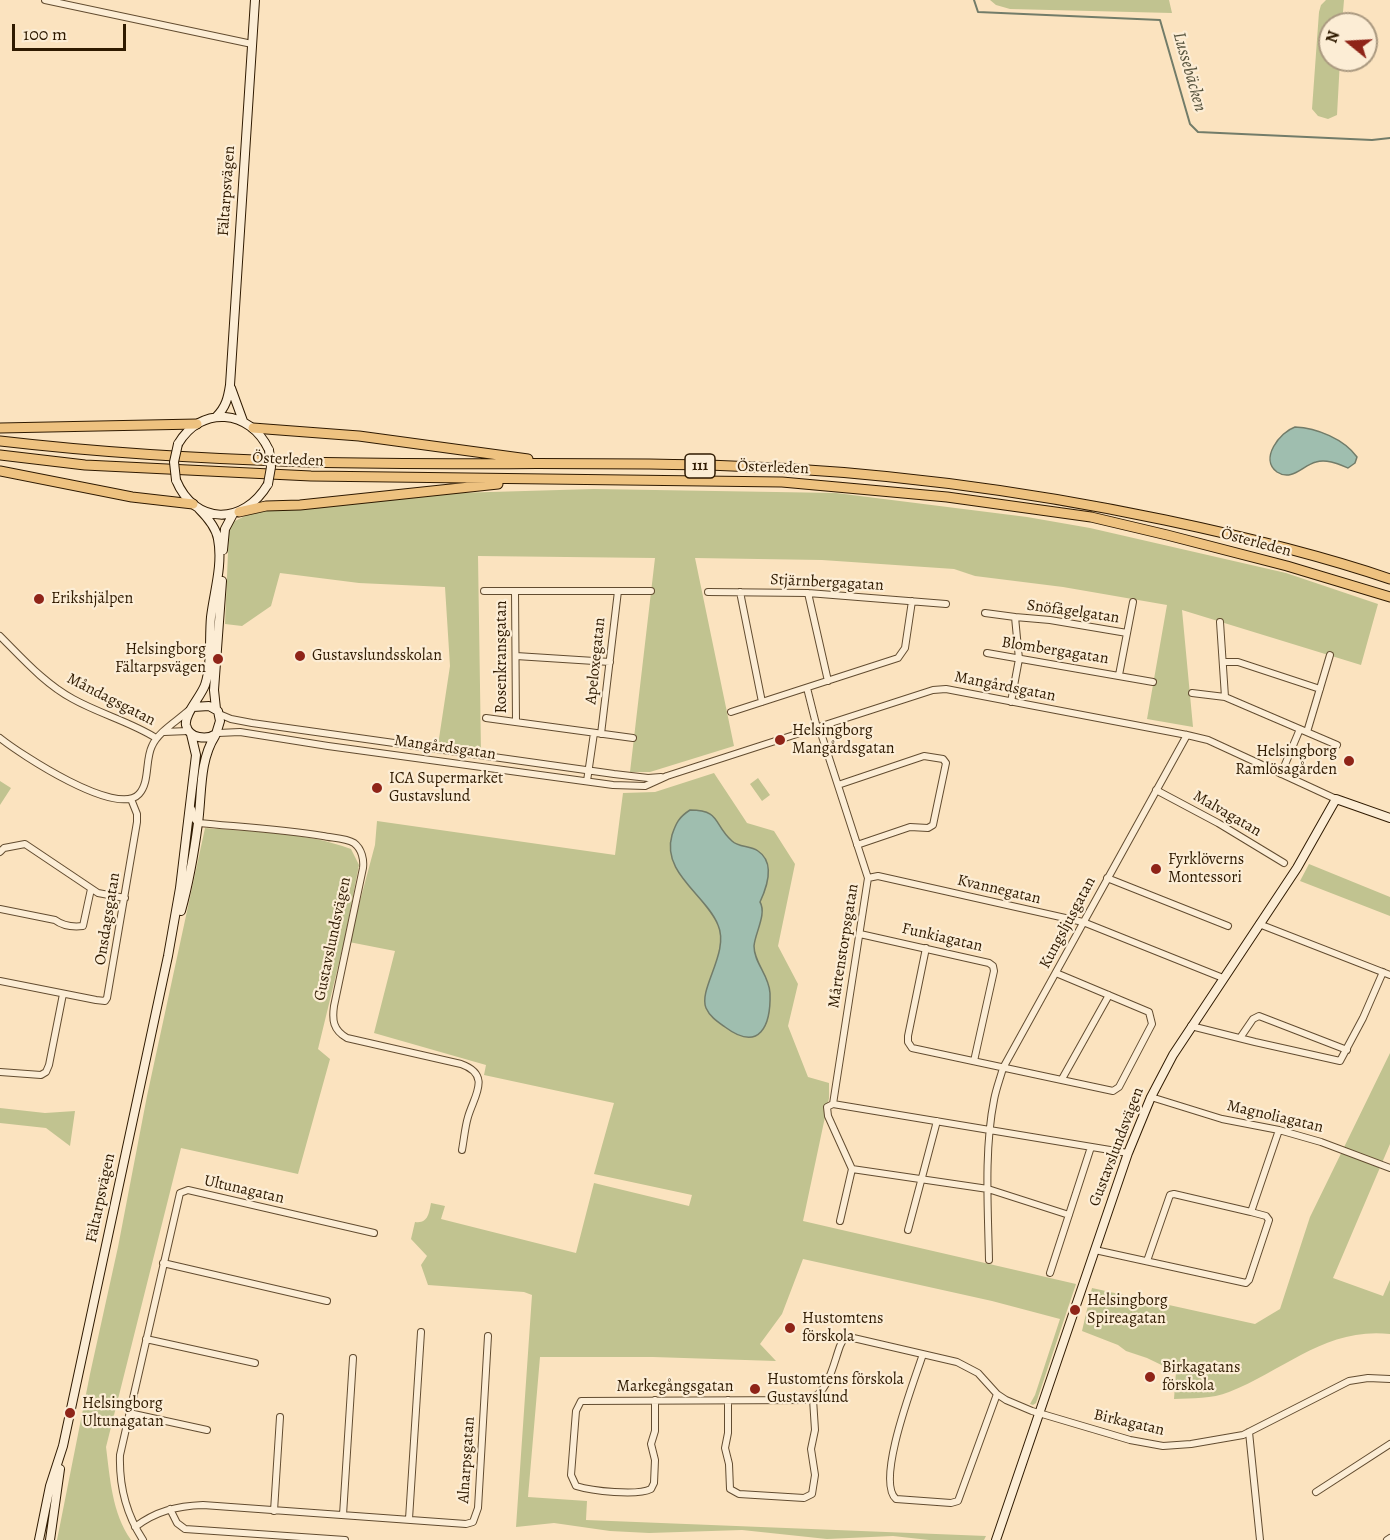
<!DOCTYPE html>
<meta charset="utf-8">
<style>
body{margin:0}
#map{position:relative;width:1390px;height:1540px;overflow:hidden;background:#fbe3bf;font-family:Alegreya,serif}
canvas{display:block}
.north{position:absolute;left:1318px;top:12px;width:60px;height:60px;box-sizing:border-box;background:#fcedd5;border:2px solid #aa9980;border-radius:50%;rotate:288deg;font-size:16px;font-weight:700;line-height:24px;text-align:center;color:#2f1a00}
.north::after{content:'';display:block;margin:auto;width:21px;height:27px;background:#8f2418;clip-path:polygon(50% 0,100% 100%,50% 72%,0 100%)}
.scale{position:absolute;left:12px;top:24px;width:114px;height:27px;box-sizing:border-box;border:3px solid #2f1a00;border-top:0;padding-left:8px;font-size:18px;line-height:21px;white-space:nowrap;color:#2f1a00;-webkit-text-stroke:4px #fcedd5;paint-order:stroke}
</style>
<div id="map">
<canvas width="1390" height="1540"></canvas>
<div class="north">N</div>
<div class="scale">100 m</div>
</div>
<script>
const context = document.querySelector('canvas').getContext('2d');
context.lineJoin = 'round';
function fillPath(path, color) { context.fillStyle = color; context.fill(path, 'evenodd'); }
function strokePath(path, color, width, dash) { context.strokeStyle = color; context.lineWidth = width; context.lineCap = dash ? 'butt' : 'round'; context.setLineDash(dash || []); context.stroke(path); }
function write(font, color, halo, rows, align = 'center') {
  context.font = font + ' Alegreya,serif'; context.lineWidth = 4.5; context.setLineDash([]); context.textBaseline = 'middle'; context.strokeStyle = halo; context.fillStyle = color; for (const [text, x, y, turn = 0] of rows) {
    context.save(); context.translate(x, y); context.rotate((+turn || 0) * Math.PI / 180); context.textAlign = isNaN(turn) ? turn : align; if (halo) context.strokeText(text, 0, 0); context.fillText(text, 0, 0); context.restore();
  }
}
fillPath(new Path2D(`
 M 990,0 L 1169,0 L 1172,13 L 1010,9 L 996,5 Z
 M 1326,0 L 1344,0 L 1342,24 L 1330,24 L 1330,60 L 1340,60 L 1337,115 L 1328,119 L 1318,116 L 1312,109 L 1319,12 L 1321,5 Z
 M 594,489 L 836,493 L 1027,517 L 1090,528 L 1286,573 L 1378,604 L 1361,665 L 1182,610 L 1193,727 L 1147,719 L 1167,605 L 1063,587 L 975,576 L 954,569 L 822,560 L 695,558 L 734,746 L 650,772 L 630,772 L 655,558 L 478,556 L 481,752 L 438,745 L 450,666 L 445,587 L 359,583 L 280,573 L 271,606 L 242,626 L 225,624 L 229,529 L 233,522 L 255,511 L 287,510 L 456,493 Z
 M 714,773 L 747,823 L 774,831 L 795,864 L 778,946 L 798,984 L 788,1026 L 808,1077 L 829,1083 L 829,1098 L 803,1221 L 1076,1284 L 1036,1403 L 1033,1405 L 1030,1404 L 1035,1395 L 1060,1319 L 992,1301 L 803,1259 L 782,1314 L 760,1344 L 776,1361 L 653,1357 L 540,1357 L 528,1497 L 587,1501 L 586,1520 L 986,1536 L 984,1540 L 929,1540 L 893,1536 L 827,1539 L 742,1530 L 649,1533 L 610,1531 L 554,1523 L 516,1527 L 532,1295 L 524,1292 L 428,1285 L 421,1265 L 427,1256 L 411,1239 L 415,1222 C 428,1224 429,1213 431,1203 L 445,1206 L 441,1219 L 576,1253 L 594,1183 L 689,1206 L 692,1195 L 594,1174 L 614,1103 L 484,1075 L 486,1065 L 374,1033 L 395,951 L 349,942 L 375,845 L 377,821 L 615,855 L 623,793 L 655,792 Z
 M 758,778 L 770,795 L 762,801 L 750,784 Z
 M 0,781 L 11,788 L 0,805 Z
 M 205,828 C 253,832 306,832 351,849 L 359,865 L 344,942 L 318,1049 L 330,1059 L 298,1174 L 181,1148 L 106,1447 C 110,1478 112,1513 131,1540 L 57,1540 L 90,1374 L 118,1247 L 147,1096 Z
 M 1309,864 L 1390,897 L 1390,916 L 1300,881 Z
 M 1390,1053 L 1390,1144 L 1333,1278 L 1383,1296 L 1390,1280 L 1390,1334 C 1326,1327 1285,1370 1229,1392 C 1212,1399 1192,1398 1174,1399 L 1176,1372 L 1147,1358 L 1126,1351 L 1118,1345 L 1082,1331 L 1092,1288 L 1255,1324 L 1280,1309 L 1310,1217 Z
 M 0,1108 L 45,1113 L 75,1111 L 70,1146 L 46,1128 L 0,1123 Z`), '#c1c390');
const water = new Path2D(`
 M 1295,427 C 1317,428 1344,439 1357,457 L 1355,463 L 1348,468 C 1338,464 1327,459 1316,462 C 1303,465 1292,482 1277,472 C 1259,459 1280,432 1295,427 Z
 M 690,810 C 721,810 713,824 732,841 C 739,848 750,845 758,851 C 776,863 767,887 760,902 C 767,914 755,933 754,946 C 754,963 769,975 770,993 C 771,1025 760,1053 725,1027 C 718,1022 710,1017 706,1008 C 698,989 730,952 718,925 C 706,895 661,873 672,835 C 676,823 679,817 690,810 Z`);
fillPath(water, '#9fbeaf');
strokePath(water, '#727c69', 1.5);
strokePath(new Path2D(`
 M 974,0 L 978,12 L 1160,20 L 1190,124 L 1198,132 L 1372,140 L 1390,138`), '#727c69', 2);
const street = new Path2D(`
 M 45,0 L 252,44
 M 484,591 L 651,591
 M 515,591 L 516,722
 M 708,592 L 808,593 L 946,604
 M 740,592 L 762,702
 M 808,593 L 828,681
 M 985,613 L 1015,617 L 1019,659 L 1011,702
 M 1015,617 L 1050,620 L 1127,633
 M 1220,622 L 1225,697 L 1337,745
 M 0,636 C 23,659 45,684 73,699 C 100,714 131,722 156,738
 M 987,653 L 1153,682
 M 516,656 L 610,662
 M 1224,662 L 1238,662 L 1320,689
 M 1119,675 L 1133,602
 M 807,688 L 817,728
 M 1192,693 L 1225,697
 M 731,712 L 898,658 L 905,648 L 912,601
 M 219,714 L 231,719 L 252,723 L 614,774 L 648,778 L 661,777
 M 486,718 L 633,738
 M 819,727 L 868,878 L 833,1104
 M 164,732 L 188,731
 M 1307,732 L 1330,655
 M 218,733 L 240,732 L 328,746 L 613,785 L 645,786 L 667,776 L 933,690 L 946,689 L 1187,735 L 1208,740 L 1336,799
 M 601,734 L 618,591
 M 0,738 C 20,754 117,818 139,794 C 150,782 145,760 152,746 C 158,732 177,721 188,711
 M 1281,774 L 1300,729
 M 587,781 L 594,733
 M 838,785 L 924,756 L 943,759 L 946,763 L 933,825 L 928,828 L 910,827 L 857,845
 M 1156,790 L 1218,823 L 1284,863
 M 192,809 L 195,820 L 198,823 C 240,827 281,829 323,836 C 332,838 346,838 354,843 C 362,849 364,860 363,868 L 334,1006 C 332,1020 333,1030 347,1038 L 461,1064 C 492,1075 474,1096 468,1117 C 465,1127 464,1139 462,1150
 M 0,852 L 4,848 L 25,844 L 98,893 L 125,898
 M 868,878 L 878,876 L 1083,922 L 1223,978
 M 1107,878 L 1228,926
 M 0,909 L 55,920 C 63,926 74,927 83,926 L 91,889
 M 1259,924 L 1390,975
 M 860,934 L 989,963 L 993,966 L 994,971 L 974,1061
 M 926,948 L 908,1036 L 908,1042 L 912,1048 L 1113,1091 L 1119,1087 L 1152,1024 L 1149,1012 L 1056,973
 M 0,981 L 96,1000 L 105,1001 L 107,998 L 137,822 L 137,814 L 131,799
 M 1191,1026 L 1255,1042 L 1340,1061 L 1363,1018 L 1383,972
 M 1240,1038 L 1253,1019 L 1259,1016 L 1347,1050
 M 0,1072 L 41,1075 L 46,1072 L 49,1065 L 63,994
 M 1062,1079 L 1109,995
 M 1151,1097 L 1222,1119 L 1279,1130 L 1321,1142 L 1390,1168
 M 852,1169 L 988,1189 L 1069,1215
 M 840,1221 L 852,1169 L 828,1116 L 827,1107 L 833,1104 L 1128,1153
 M 908,1230 L 937,1121
 M 1095,1250 L 1246,1283 L 1249,1280 L 1269,1220 L 1266,1216 L 1251,1212 L 1279,1130
 M 989,1260 C 988,1209 984,1150 994,1100 C 996,1089 1000,1079 1003,1068 L 1187,735
 M 1147,1261 L 1170,1195 L 1174,1194 L 1251,1212
 M 163,1263 L 327,1301
 M 1050,1273 L 1091,1147
 M 146,1339 L 255,1363
 M 923,1354 C 915,1379 875,1481 896,1499 L 951,1503 L 958,1501 L 997,1394
 M 655,1400 L 655,1431 L 651,1444 L 655,1460 L 654,1483 L 651,1489 C 637,1496 592,1491 576,1486 L 571,1475 L 576,1411 L 581,1401 L 809,1400 C 829,1392 833,1365 840,1346 L 843,1340 L 849,1337 L 957,1362 L 978,1373 L 997,1394 L 1006,1400 L 1032,1411 L 1130,1440 L 1163,1446 L 1191,1444 L 1243,1435 L 1349,1381 L 1368,1378 L 1390,1379
 M 728,1400 L 728,1433 L 725,1448 L 729,1464 L 730,1489 L 739,1494 L 804,1498 L 812,1494 L 815,1475 L 811,1449 L 815,1430 L 813,1399
 M 129,1413 L 207,1430
 M 1249,1432 L 1260,1540
 M 1316,1492 L 1390,1444
 M 170,1509 L 177,1523 L 185,1529 L 345,1540
 M 274,1511 L 280,1417
 M 343,1515 L 353,1358
 M 409,1519 L 421,1332
 M 135,1527 C 156,1511 177,1506 203,1505 L 466,1524 L 473,1522 L 478,1508 L 488,1336
 M 143,1540 C 126,1514 119,1486 120,1455 L 180,1193 L 188,1190 L 374,1233
 M 1387,1540 L 1390,1538`);
const secondary = new Path2D(`
 M 231,388 L 243,421
 M 216,417 C 226,407 228,398 230,385 L 255,0
 M 178,444 C 201,405 250,409 269,450
 M 176,480 C 195,526 244,525 268,484
 M 223,550 L 225,529 L 233,514
 M 193,707 L 209,706 L 218,711 L 220,721 L 216,734 C 207,740 189,739 186,725 C 184,714 200,698 205,685 C 212,664 209,639 211,617 C 214,592 223,565 218,539 C 216,527 207,517 199,509
 M 216,709 L 214,690 L 222,581
 M 181,911 C 189,882 194,853 198,823 C 202,795 199,761 215,736
 M 39,1540 L 50,1486 L 63,1446 L 168,956 L 180,888 L 196,755 L 191,734
 M 50,1540 L 60,1469
 M 996,1540 L 1128,1153 L 1151,1097 L 1173,1055 L 1297,868 L 1336,799 L 1390,818`);
const primary = new Path2D(`
 M 0,428 L 197,424
 M 253,428 L 359,436 L 528,459
 M 0,441 C 103,453 206,459 309,462 C 450,466 591,461 732,466 C 878,471 1022,490 1165,520 C 1241,536 1317,554 1390,579
 M 0,455 L 85,465 L 311,476 L 782,482 L 947,497 L 1091,517 L 1167,535 L 1287,566 L 1390,597
 M 0,471 L 132,497 L 193,504
 M 239,512 L 266,506 L 300,505 L 498,484`);
strokePath(street, '#624c30', 8);
strokePath(secondary, '#2f1a00', 10);
strokePath(primary, '#2f1a00', 11);
strokePath(street, '#fcedd5', 6);
strokePath(secondary, '#fcedd5', 8);
strokePath(primary, '#eec280', 9);
const secondaryBridge = new Path2D(`
 M 176,480 L 174,462 L 178,444
 M 268,484 L 271,467 L 269,450`);
strokePath(secondaryBridge, '#2f1a00', 10, []);
strokePath(secondaryBridge, '#fcedd5', 8);
for (const [x, y, r, color] of [
 [39,599,6,"#8f2418"],
 [300,656,6,"#8f2418"],
 [218,659,6,"#8f2418"],
 [780,740,6,"#8f2418"],
 [1349,761,6,"#8f2418"],
 [377,788,6,"#8f2418"],
 [1156,869,6,"#8f2418"],
 [1075,1310,6,"#8f2418"],
 [790,1328,6,"#8f2418"],
 [1150,1377,6,"#8f2418"],
 [755,1389,6,"#8f2418"],
 [70,1413,6,"#8f2418"]
]) { const dot = new Path2D(); dot.arc(x, y, r, 0, 2 * Math.PI); context.fillStyle = color; context.fill(dot); strokePath(dot, '#fcedd5', 2); }
for (const [x, y, w] of [
 [700,466,30]
]) { const box = new Path2D(); box.roundRect(x - w / 2, y - 12, w, 24, 4.5); context.fillStyle = '#fcedd5'; context.fill(box); strokePath(box, '#2f1a00', 1.5); }
write('bold 15px', '#2f1a00', null, [
 ["111",700,466]
]);
write('16px', '#2f1a00', '#fcedd5', [
 ["Fältarpsvägen",227,191,-86],
 ["Österleden",288,460,3],
 ["Österleden",773,468,2],
 ["Österleden",1256,543,15],
 ["Stjärnbergagatan",827,583,3],
 ["Snöfågelgatan",1073,612,8],
 ["Blombergagatan",1055,651,9],
 ["Rosenkransgatan",502,657,-90],
 ["Apeloxegatan",596,661,-84],
 ["Mangårdsgatan",1005,687,11],
 ["Måndagsgatan",111,700,27],
 ["Mangårdsgatan",445,748,8],
 ["Malvagatan",1227,814,30],
 ["Kvannegatan",999,890,13],
 ["Onsdagsgatan",108,919,-81],
 ["Kungsljusgatan",1068,923,-62],
 ["Funkiagatan",942,938,13],
 ["Gustavslundsvägen",333,939,-78],
 ["Mårtenstorpsgatan",844,946,-81],
 ["Magnoliagatan",1275,1117,13],
 ["Gustavslundsvägen",1117,1147,-69],
 ["Ultunagatan",244,1190,13],
 ["Fältarpsvägen",101,1198,-78],
 ["Markegångsgatan",675,1387],
 ["Birkagatan",1129,1423,13],
 ["Alnarpsgatan",467,1460,-86]
]);
write('16px', '#2f1a00', '#fcedd5', [
 ["Erikshjälpen",51,599],
 ["Helsingborg",206,650,"right"],
 ["Fältarpsvägen",206,668,"right"],
 ["Gustavslundsskolan",312,656],
 ["Helsingborg",792,731],
 ["Mangårdsgatan",792,749],
 ["Helsingborg",1337,752,"right"],
 ["Ramlösagården",1337,770,"right"],
 ["ICA Supermarket",389,779],
 ["Gustavslund",389,797],
 ["Fyrklöverns",1168,860],
 ["Montessori",1168,878],
 ["Helsingborg",1087,1301],
 ["Spireagatan",1087,1319],
 ["Hustomtens",802,1319],
 ["förskola",802,1337],
 ["Birkagatans",1162,1368],
 ["förskola",1162,1386],
 ["Hustomtens förskola",767,1380],
 ["Gustavslund",767,1398],
 ["Helsingborg",82,1404],
 ["Ultunagatan",82,1422]
], 'left');
write('italic 18px', '#56533d', '#fcedd5', [
 ["Lussebäcken",1189,72,74]
]);
</script>
